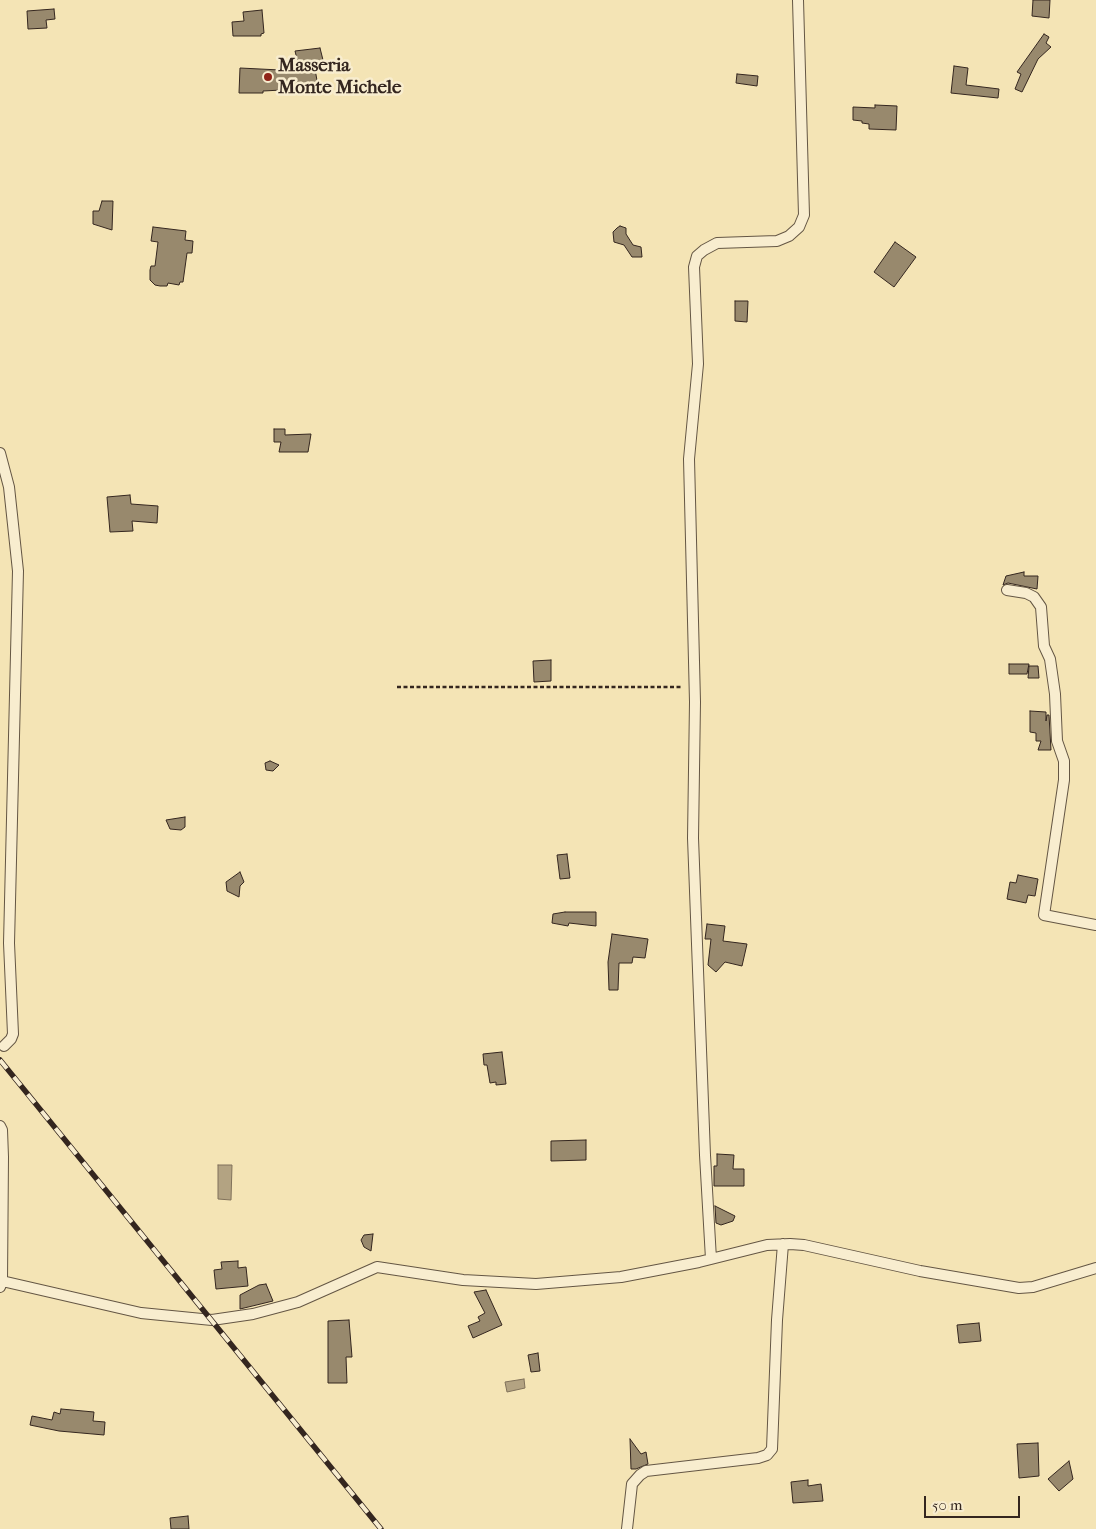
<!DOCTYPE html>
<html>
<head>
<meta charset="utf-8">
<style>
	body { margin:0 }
	#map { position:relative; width:1096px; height:1529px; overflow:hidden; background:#f4e4b5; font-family:"IM FELL French Canon",serif }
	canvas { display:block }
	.scale { position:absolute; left:924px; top:1496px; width:96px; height:22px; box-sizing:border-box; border:2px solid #34261f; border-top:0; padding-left:6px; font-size:15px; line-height:18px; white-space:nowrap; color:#34261f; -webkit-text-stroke:4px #f8edcf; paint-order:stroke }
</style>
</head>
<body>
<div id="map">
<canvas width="1096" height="1529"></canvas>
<div class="scale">50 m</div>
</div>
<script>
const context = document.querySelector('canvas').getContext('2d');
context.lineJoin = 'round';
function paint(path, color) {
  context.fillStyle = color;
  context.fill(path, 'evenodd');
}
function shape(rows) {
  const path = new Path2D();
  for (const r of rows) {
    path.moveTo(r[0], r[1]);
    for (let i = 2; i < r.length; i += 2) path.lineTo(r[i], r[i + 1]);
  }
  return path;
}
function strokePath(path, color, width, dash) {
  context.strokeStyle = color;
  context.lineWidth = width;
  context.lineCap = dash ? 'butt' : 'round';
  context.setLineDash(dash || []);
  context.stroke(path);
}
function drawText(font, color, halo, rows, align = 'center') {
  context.font = font + ' "IM FELL French Canon",serif';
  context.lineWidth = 5;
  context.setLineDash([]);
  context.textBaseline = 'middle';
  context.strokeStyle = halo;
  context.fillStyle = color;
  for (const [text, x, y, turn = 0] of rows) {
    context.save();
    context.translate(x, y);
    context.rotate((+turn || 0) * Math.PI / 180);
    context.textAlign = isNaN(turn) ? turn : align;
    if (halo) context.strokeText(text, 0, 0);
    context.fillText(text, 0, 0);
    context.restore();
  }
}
const water = shape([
	[218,1165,232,1165,231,1200,218,1199,218,1165],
	[524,1379,525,1388,507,1392,505,1382,524,1379]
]);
paint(water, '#b3a382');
strokePath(water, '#80715a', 1);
const building = shape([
	[1033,0,1050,0,1049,18,1032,16,1033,0],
	[54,9,55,19,46,20,47,28,28,29,27,11,54,9],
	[262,10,264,33,261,34,261,36,233,36,232,22,244,21,243,12,262,10],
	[1044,34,1049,37,1046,43,1051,47,1038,59,1022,92,1015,89,1021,74,1017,72,1044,34],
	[320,48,323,60,320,61,321,68,315,69,319,92,282,90,263,91,263,93,239,93,240,68,280,70,280,62,298,63,295,51,320,48],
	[954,66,968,68,966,85,999,89,998,98,951,93,954,66],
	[737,74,758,76,757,86,736,83,737,74],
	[875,105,897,106,896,130,869,129,869,124,862,123,862,121,853,120,853,107,875,108,875,105],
	[102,201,113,201,112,230,93,224,93,211,99,211,102,201],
	[620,226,626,228,626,234,633,245,641,247,642,257,632,257,624,245,614,242,613,232,617,228,620,226],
	[153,227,186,231,185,240,193,241,192,253,187,253,183,282,180,282,179,285,168,283,167,286,160,286,155,285,150,280,150,270,151,266,155,266,158,242,151,241,153,227],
	[895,242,916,257,894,287,874,272,895,242],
	[735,301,748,301,747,322,735,321,735,301],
	[274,429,285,429,285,435,311,434,308,452,279,452,281,442,274,442,274,429],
	[130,495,131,504,158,506,157,523,132,521,133,531,110,532,107,497,130,495],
	[1024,572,1024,576,1038,576,1037,589,1008,583,1003,585,1006,576,1024,572],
	[551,660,551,681,534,682,533,661,551,660],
	[1009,664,1029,664,1027,674,1009,674,1009,664],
	[1029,666,1038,666,1039,678,1028,678,1029,666],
	[1030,711,1046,712,1046,721,1047,715,1049,715,1051,750,1038,750,1041,741,1036,741,1036,733,1030,732,1030,711],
	[270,761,279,765,273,771,266,770,265,763,270,761],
	[185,817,185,827,181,830,170,829,166,820,185,817],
	[567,854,570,878,560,879,557,855,567,854],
	[240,872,244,882,240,886,239,897,227,891,226,882,240,872],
	[1018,875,1038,879,1035,896,1028,895,1026,903,1007,899,1010,882,1016,883,1018,875],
	[565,912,596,912,596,926,569,923,568,926,552,923,553,914,565,912],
	[707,924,725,926,723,941,747,944,742,966,725,962,716,972,708,965,711,939,705,939,707,924],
	[612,934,648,939,645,958,633,957,632,963,619,963,618,990,609,990,608,962,612,934],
	[502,1052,506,1084,496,1085,496,1082,490,1083,487,1065,484,1065,483,1054,502,1052],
	[586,1140,586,1160,551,1161,551,1141,586,1140],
	[717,1154,734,1155,733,1169,744,1169,744,1186,714,1186,714,1166,717,1166,717,1154],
	[715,1206,735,1216,733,1221,721,1225,716,1223,715,1206],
	[373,1234,371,1251,364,1247,361,1240,364,1235,373,1234],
	[238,1261,238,1268,246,1267,248,1286,216,1289,214,1270,222,1269,221,1262,238,1261],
	[266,1284,273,1301,240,1309,240,1295,259,1285,266,1284],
	[486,1290,502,1325,473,1338,468,1326,480,1321,478,1317,485,1313,474,1292,486,1290],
	[349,1320,352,1357,346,1357,347,1383,328,1383,328,1321,349,1320],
	[979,1323,981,1341,959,1343,957,1325,979,1323],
	[538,1353,540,1371,531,1372,528,1355,538,1353],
	[61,1409,94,1412,93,1421,105,1422,104,1435,59,1431,30,1425,32,1416,52,1420,54,1412,60,1414,61,1409],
	[630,1439,641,1454,646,1452,648,1464,636,1469,631,1469,630,1439],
	[1038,1443,1039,1476,1019,1478,1017,1444,1038,1443],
	[1069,1461,1073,1479,1059,1491,1048,1479,1069,1461],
	[808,1480,808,1486,821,1484,823,1501,793,1503,791,1482,808,1480],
	[188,1516,189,1529,171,1529,170,1518,188,1516]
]);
paint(building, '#98896d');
strokePath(building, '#34261f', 1);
const street = shape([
	[0,453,9,487,18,571,9,943,13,1034,11,1039,4,1046],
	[1007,590,1026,593,1034,597,1041,607,1044,646,1050,659,1055,694,1057,741,1064,761,1064,780,1044,915,1096,925],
	[0,1126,2,1130,3,1157,2,1281,0,1287],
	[711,1259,705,1155,693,838,695,702,689,459,698,364,694,267,697,256,704,250,717,243,777,241,789,236,799,227,804,215,798,0],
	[2,1281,141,1313,212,1320,253,1314,298,1302,377,1267,463,1280,536,1284,621,1277,699,1262,767,1245,790,1244,804,1245,920,1271,1019,1288,1033,1287,1096,1268],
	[627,1529,632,1484,640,1475,646,1471,758,1458,767,1455,772,1449,777,1320,783,1244]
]);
strokePath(street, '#645644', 12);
strokePath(shape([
	[397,687,683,687]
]), '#34261f', 2.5, [4, 2.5]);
strokePath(street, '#f8edcf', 10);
const rail = shape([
	[0,1060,381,1529]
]);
strokePath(rail, '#34261f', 5.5);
strokePath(rail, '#f8edcf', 4, [11]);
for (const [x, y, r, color] of [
	[268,77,5,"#8f2418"]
]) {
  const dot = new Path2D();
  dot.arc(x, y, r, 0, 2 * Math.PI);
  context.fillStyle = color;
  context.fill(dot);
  strokePath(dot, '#f8edcf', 2);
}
drawText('bold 19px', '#34261f', '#f8edcf', [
	["Masseria",278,66],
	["Monte Michele",278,88]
], 'left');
</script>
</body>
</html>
